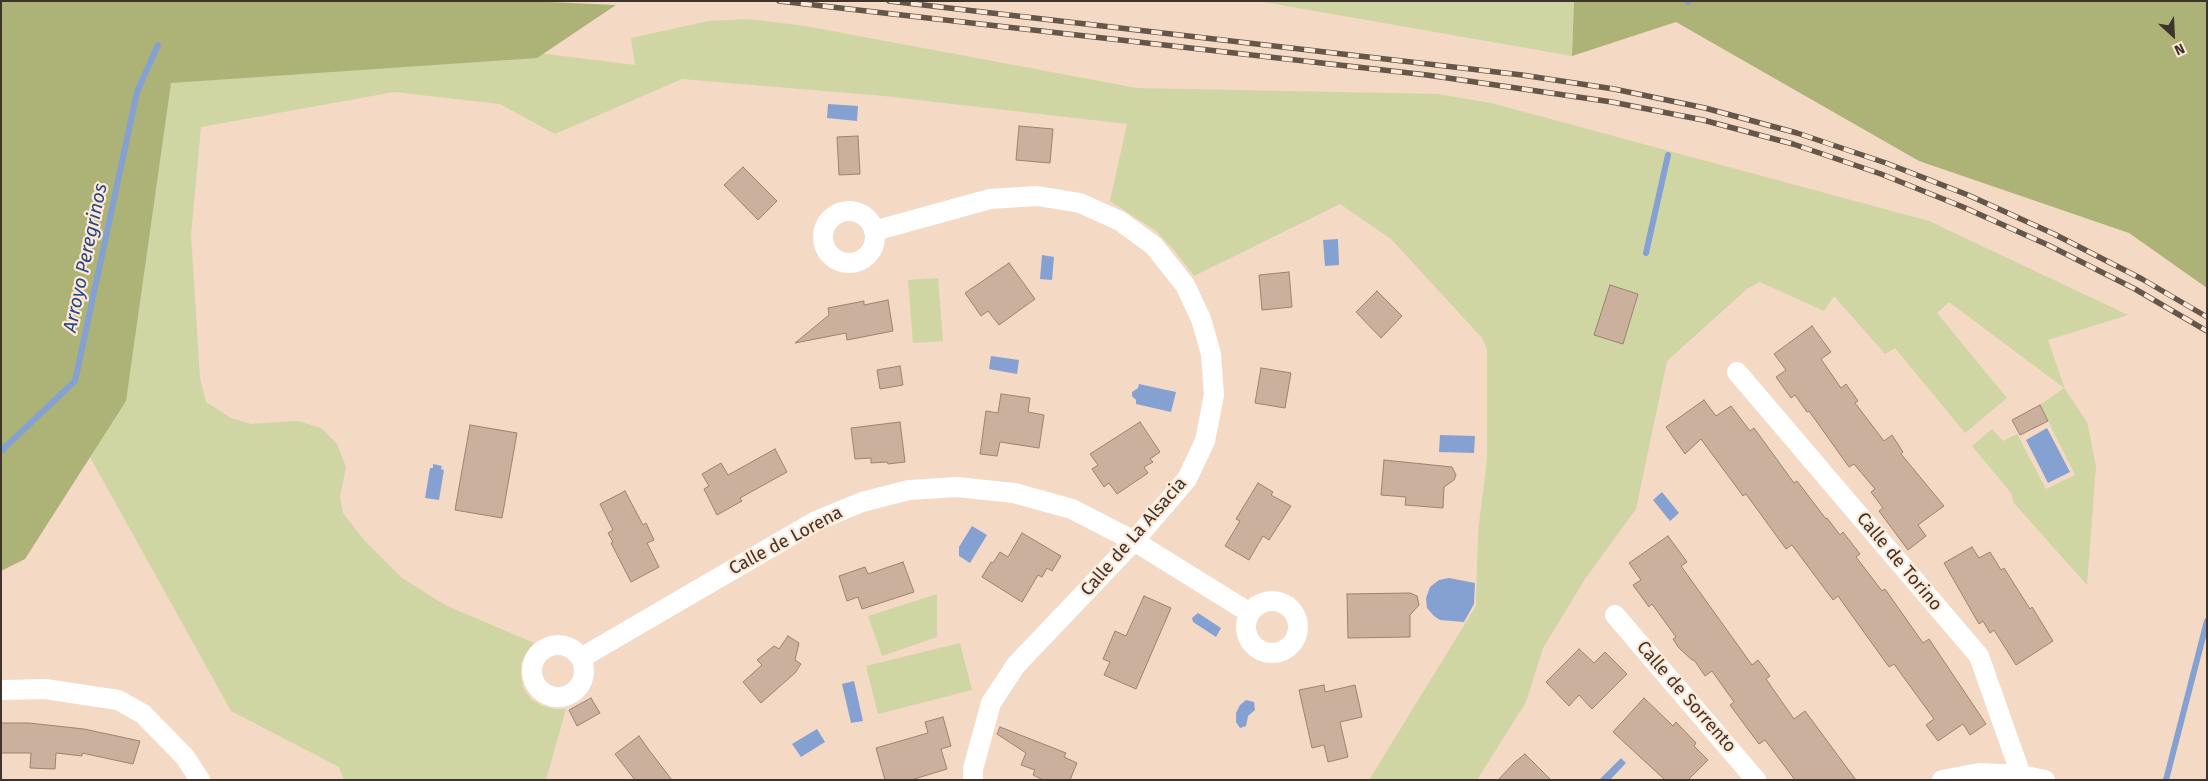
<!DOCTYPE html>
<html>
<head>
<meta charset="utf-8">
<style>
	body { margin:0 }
	#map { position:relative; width:2208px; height:781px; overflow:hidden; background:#f4d9c4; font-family:"Fira Sans",sans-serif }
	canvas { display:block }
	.frame { position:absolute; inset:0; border:2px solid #3f342c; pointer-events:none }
	.north { position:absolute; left:2148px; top:10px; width:50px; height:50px; -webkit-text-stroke:4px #fde8d6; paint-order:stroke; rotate:155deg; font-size:14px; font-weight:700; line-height:20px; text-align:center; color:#3f342c }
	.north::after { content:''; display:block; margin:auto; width:18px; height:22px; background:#3f342c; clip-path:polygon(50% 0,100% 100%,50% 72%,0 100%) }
</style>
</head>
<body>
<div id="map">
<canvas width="2208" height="781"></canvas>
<div class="frame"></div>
<div class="north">N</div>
</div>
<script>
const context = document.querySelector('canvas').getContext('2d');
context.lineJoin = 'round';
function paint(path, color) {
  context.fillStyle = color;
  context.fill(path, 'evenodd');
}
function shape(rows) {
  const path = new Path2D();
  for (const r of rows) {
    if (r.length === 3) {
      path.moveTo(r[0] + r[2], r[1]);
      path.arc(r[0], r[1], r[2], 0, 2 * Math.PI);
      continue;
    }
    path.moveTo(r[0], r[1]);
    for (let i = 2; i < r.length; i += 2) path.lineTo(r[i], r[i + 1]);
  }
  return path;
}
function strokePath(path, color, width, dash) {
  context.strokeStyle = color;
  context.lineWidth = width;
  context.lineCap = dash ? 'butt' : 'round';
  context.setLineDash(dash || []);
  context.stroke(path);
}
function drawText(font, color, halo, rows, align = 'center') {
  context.font = font + ' "Fira Sans",sans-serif';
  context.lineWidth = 4.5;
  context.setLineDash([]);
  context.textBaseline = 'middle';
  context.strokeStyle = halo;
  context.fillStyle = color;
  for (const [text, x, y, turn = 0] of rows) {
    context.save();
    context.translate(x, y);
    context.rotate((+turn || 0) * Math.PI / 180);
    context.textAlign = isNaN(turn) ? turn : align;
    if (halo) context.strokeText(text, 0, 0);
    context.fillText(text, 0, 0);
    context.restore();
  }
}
paint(shape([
	[1258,1,1574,1,1572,56],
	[749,19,805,26,1137,88,1438,94,1491,103,1929,221,2128,315,2048,340,2065,389,2087,422,2096,466,2087,585,2013,502,2012,494,1972,446,1992,429,2003,441,2017,434,2046,489,2075,475,2040,405,2064,388,1949,302,1937,313,2007,398,1965,433,1895,348,1885,354,1834,296,1824,311,1760,282,1747,289,1667,361,1636,509,1585,579,1543,648,1526,702,1477,780,1369,780,1476,606,1478,532,1487,460,1487,349,1482,338,1391,239,1340,204,1194,276,1174,250,1156,231,1110,201,1127,124,884,96,682,79,555,134,500,104,394,92,201,127,191,235,200,378,206,402,231,418,251,424,298,421,321,428,337,444,346,467,340,497,343,513,364,540,402,578,445,605,534,643,526,653,521,664,521,677,524,689,531,699,542,706,554,709,566,709,546,780,344,780,339,767,231,711,35,358,158,52,482,46,635,65,631,38,709,21],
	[938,278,943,341,913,343,908,280],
	[937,594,937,637,882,656,868,616],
	[960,643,972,690,878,714,866,666]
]), '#d0d5a4');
paint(shape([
	[1,1,527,1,616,5,537,58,171,83,126,401,25,559,1,571],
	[1574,1,2207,1,2207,288,2129,233,1919,161,1676,22,1572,56]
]), '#adb277');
paint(shape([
	[828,104,858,106,857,121,827,118],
	[1338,239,1339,265,1325,266,1323,240],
	[1042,255,1054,257,1052,280,1040,279],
	[991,356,1019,360,1017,374,989,369],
	[1139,384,1176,392,1171,412,1136,404,1136,400,1132,396,1132,392,1138,388],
	[2047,428,2070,472,2048,483,2026,440],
	[1440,435,1475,436,1474,453,1439,452],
	[433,464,442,466,441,469,444,470,439,500,425,498,430,468,433,468],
	[1662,492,1679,513,1670,521,1653,500],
	[972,526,987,535,970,563,959,556,959,547],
	[1449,578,1475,583,1474,604,1464,622,1440,620,1434,616,1427,608,1426,598,1430,587,1439,580],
	[1198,613,1221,628,1216,637,1193,622,1192,618],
	[854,681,863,721,851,723,842,684],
	[1246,700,1254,702,1255,710,1248,716,1246,726,1240,728,1236,722,1236,713,1240,705],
	[817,729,825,742,801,757,792,744],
	[1621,758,1626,763,1610,780,1600,779]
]), '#85a1d2');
strokePath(shape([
	[1688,2,1688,1],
	[1646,253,1668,155],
	[1,451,75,381,137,92,158,45],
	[2166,780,2207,621]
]), '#85a1d2', 6);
const building = shape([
	[1019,126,1053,129,1050,163,1016,160,1019,126],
	[858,136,860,174,839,175,837,137,858,136],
	[743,167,777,201,758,220,724,185,743,167],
	[1009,263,1035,299,999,325,988,311,981,316,965,293,1009,263],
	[1289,272,1292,307,1262,310,1259,275,1289,272],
	[1610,285,1638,294,1623,344,1594,335,1610,285],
	[1377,291,1402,316,1381,338,1356,312,1377,291],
	[888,300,893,331,847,340,846,333,795,343,829,315,828,308,864,301,864,305,888,300],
	[1812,326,1831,352,1821,359,1841,388,1846,384,1858,401,1855,403,1884,441,1892,435,1903,452,1901,454,1944,506,1918,525,1926,536,1908,550,1879,511,1883,508,1871,492,1875,489,1854,464,1849,467,1809,411,1807,412,1795,395,1791,398,1776,377,1786,370,1774,354,1812,326],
	[900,366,903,385,880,389,877,370,900,366],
	[1261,368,1291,373,1285,408,1255,403,1261,368],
	[1001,394,1030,398,1028,412,1044,415,1039,448,1000,442,997,456,980,454,986,411,998,413,1001,394],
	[1704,400,1716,416,1731,406,1750,431,1754,428,1794,483,1797,481,1826,519,1827,518,1840,535,1843,532,1860,554,1856,557,1882,591,1885,589,1923,643,1929,639,1986,724,1970,735,1963,724,1938,741,1926,725,1934,719,1894,664,1889,667,1838,596,1833,600,1792,545,1786,549,1746,494,1743,496,1701,439,1685,454,1666,427,1704,400],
	[2040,405,2048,421,2020,435,2012,420,2040,405],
	[900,422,905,462,888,464,887,462,871,463,871,458,855,459,851,428,900,422],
	[1140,422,1160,452,1150,459,1153,462,1144,467,1148,473,1117,494,1109,483,1104,487,1092,469,1098,465,1090,454,1140,422],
	[470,425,517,433,502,518,455,510,470,425],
	[775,449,787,472,740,498,742,501,717,515,704,489,709,486,702,474,721,463,728,475,775,449],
	[1384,460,1452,467,1456,475,1454,480,1444,487,1443,508,1405,505,1406,497,1381,495,1384,460],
	[1258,483,1273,492,1271,495,1291,506,1269,540,1263,536,1249,560,1225,546,1240,521,1236,519,1258,483],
	[625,491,643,525,646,523,654,540,647,543,659,567,631,582,611,543,613,542,608,533,613,530,600,504,625,491],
	[1022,533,1061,556,1052,571,1047,568,1042,577,1038,575,1022,602,982,577,991,562,993,563,1000,552,1008,557,1022,533],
	[1668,536,1687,562,1681,566,1752,665,1758,660,1770,676,1766,679,1794,719,1805,711,1856,780,1795,780,1765,740,1759,744,1747,728,1730,705,1734,702,1712,671,1705,676,1694,660,1692,660,1679,648,1673,639,1676,637,1652,604,1649,607,1633,585,1641,580,1629,563,1668,536],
	[1972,547,1979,558,1990,552,2001,570,2004,568,2030,609,2032,607,2053,641,2016,665,1994,630,1990,633,1983,621,1979,624,1944,563,1972,547],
	[903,562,914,592,862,609,858,597,847,601,839,576,865,567,868,574,903,562],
	[1347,594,1410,593,1417,596,1419,605,1410,615,1410,637,1348,638,1347,594],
	[1144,596,1171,608,1136,689,1104,675,1110,662,1103,659,1115,631,1126,636,1144,596],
	[788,636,799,643,795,660,801,664,795,673,761,703,743,682,762,665,757,660,774,646,779,649,788,636],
	[1579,649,1594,663,1605,652,1627,674,1592,709,1579,695,1569,706,1546,682,1579,649],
	[1324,685,1325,692,1355,685,1362,717,1340,722,1348,757,1328,762,1324,745,1312,748,1299,690,1324,685],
	[591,698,600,713,577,726,569,710,591,698],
	[1644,698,1673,726,1676,722,1696,743,1694,746,1708,760,1688,780,1665,780,1613,732,1644,698],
	[943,717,951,746,941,749,947,769,911,780,885,780,876,748,928,733,925,722,943,717],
	[1,723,29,723,84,729,140,741,133,764,82,753,82,756,56,753,55,769,30,768,31,753,1,753,1,723],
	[1000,727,1066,753,1064,757,1077,763,1070,780,1043,780,1033,775,1035,770,1021,765,1026,753,997,734,1000,727],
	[639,736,649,750,672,780,635,780,615,754,639,736],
	[1525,754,1551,780,1498,780,1515,762,1525,754]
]);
paint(building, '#cbb19d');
strokePath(building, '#9b836f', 1);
strokePath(shape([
	[849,237,26],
	[874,231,990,199,1037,196,1080,203,1120,221,1154,246,1185,285,1201,319,1211,354,1214,395,1205,441,1187,479,1134,541,1016,665,991,703,973,769,973,780],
	[1737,372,1979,656,2021,775],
	[1272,627,26],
	[1615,615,1756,780],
	[558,671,26],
	[581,658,816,521,862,502,909,490,957,487,1014,493,1072,509,1134,541,1250,613],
	[1,690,45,689,118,700,143,714,185,757,200,780],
	[1942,780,1979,773,2021,775,2045,780]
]), '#fff', 20);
const rail = shape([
	[779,1,1427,75,1612,102,1703,120,1793,144,1881,174,1963,207,2048,245,2135,289,2207,331],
	[889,1,1522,75,1614,89,1705,108,1797,133,1886,163,1968,195,2054,234,2142,279,2207,317]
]);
strokePath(rail, '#64564b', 5.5);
strokePath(rail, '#fde8d6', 4, [11]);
drawText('18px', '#3f342c', '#fde8d6', [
	["Calle de La Alsacia",1134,537,-49],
	["Calle de Lorena",786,541,-28],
	["Calle de Torino",1899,562,50],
	["Calle de Sorrento",1686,697,49]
]);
drawText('italic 19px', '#274784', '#fde8d6', [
	["Arroyo Peregrinos",86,258,-78]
]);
</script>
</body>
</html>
